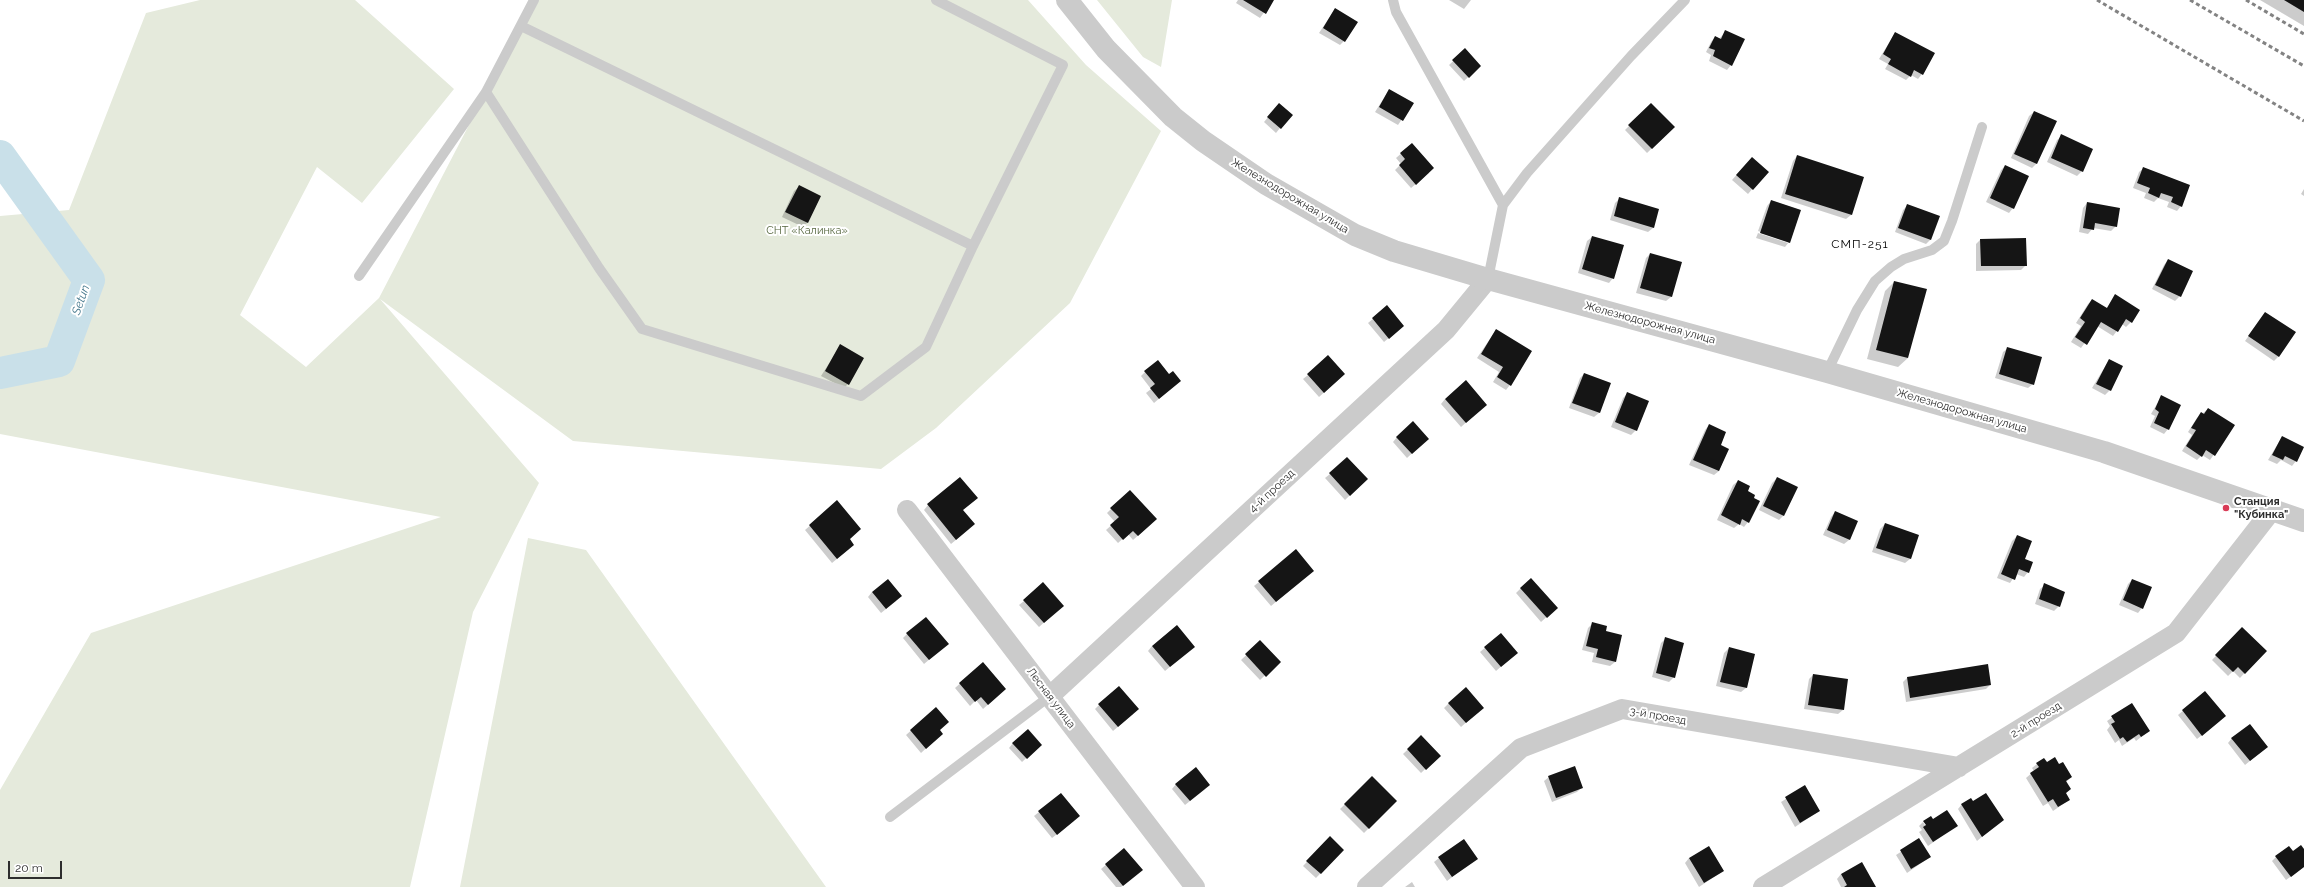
<!DOCTYPE html>
<html>
<head>
<meta charset="utf-8">
<style>
	body { margin:0 }
	#map { position:relative; width:2304px; height:887px; overflow:hidden; background:#fff; font-family:Raleway,sans-serif }
	canvas { display:block }
	.scale { position:absolute; left:8px; top:861px; width:54px; height:18px; box-sizing:border-box; border:2px solid #2e2e2e; border-top:0; padding-left:5px; font-size:12px; line-height:14px; white-space:nowrap; color:#2e2e2e; -webkit-text-stroke:3px #fff; paint-order:stroke }
</style>
</head>
<body>
<div id="map">
<canvas width="2304" height="887"></canvas>
<div class="scale">20 m</div>
</div>
<script>
const context = document.querySelector('canvas').getContext('2d');
context.lineJoin = 'round';
function paint(path, color) {
  context.fillStyle = color;
  context.fill(path, 'evenodd');
}
function shape(rows) {
  const path = new Path2D();
  for (const r of rows) {
    path.moveTo(r[0], r[1]);
    for (let i = 2; i < r.length; i += 2) path.lineTo(r[i], r[i + 1]);
  }
  return path;
}
function strokePath(path, color, width, dash) {
  context.strokeStyle = color;
  context.lineWidth = width;
  context.lineCap = dash ? 'butt' : 'round';
  context.setLineDash(dash || []);
  context.stroke(path);
}
function drawText(font, color, halo, rows, align = 'center') {
  context.font = font + ' Raleway,sans-serif';
  context.lineWidth = 4;
  context.setLineDash([]);
  context.textBaseline = 'middle';
  context.strokeStyle = halo;
  context.fillStyle = color;
  for (const [text, x, y, turn = 0] of rows) {
    context.save();
    context.translate(x, y);
    context.rotate((+turn || 0) * Math.PI / 180);
    context.textAlign = isNaN(turn) ? turn : align;
    if (halo) context.strokeText(text, 0, 0);
    context.fillText(text, 0, 0);
    context.restore();
  }
}
paint(shape([
	[200,0,355,0,454,89,362,203,317,167,240,315,306,367,379,298,534,0,1028,0,1086,65,1161,131,1070,303,936,428,881,469,573,441,380,299,539,483,473,612,410,887,0,887,0,790,91,633,441,517,0,434,0,216,69,210,146,13],
	[1097,0,1172,0,1161,67,1143,57],
	[528,538,586,550,826,887,460,887]
]), '#e5eadc');
paint(shape([
	[1238,0,1273,0,1260,18,1236,3],
	[1449,0,1471,0,1464,9],
	[2260,0,2304,0,2304,26],
	[1335,9,1344,41,1340,45,1319,33],
	[1726,31,1731,65,1727,70,1709,61,1711,55,1706,52,1711,42,1715,37,1719,39],
	[1895,33,1922,74,1918,79,1911,75,1906,80,1885,69,1888,64,1879,59],
	[1465,50,1480,66,1464,81,1449,65],
	[1389,90,1413,103,1398,125,1375,112],
	[1651,104,1674,127,1647,153,1625,130],
	[1275,109,1280,128,1276,133,1264,122],
	[2034,112,2037,163,2032,168,2011,158,2029,116],
	[2062,136,2082,171,2077,176,2047,162,2057,140],
	[1412,144,1429,173,1411,188,1395,170,1401,164,1396,158],
	[1797,156,1863,177,1851,215,1846,219,1781,198,1793,161],
	[1747,163,1767,172,1748,194,1732,180],
	[2005,166,2013,208,2009,213,1986,202,2001,170],
	[2144,168,2189,185,2181,206,2177,211,2167,207,2169,202,2158,198,2154,202,2144,198,2146,193,2133,188,2139,172],
	[799,187,820,197,807,223,803,227,782,217,794,191],
	[2304,189,2304,196,2301,194],
	[1620,198,1658,210,1653,228,1648,232,1610,220,1615,203],
	[1771,201,1789,242,1785,247,1756,238,1758,233,1788,243,1788,241,1758,231,1767,206],
	[2087,203,2116,226,2111,231,2093,228,2088,234,2079,232,2083,208],
	[1907,206,1931,239,1926,244,1895,232,1903,210],
	[1592,237,1613,278,1609,283,1578,273,1587,241],
	[1980,240,2026,265,2021,270,1976,271,1976,244],
	[1650,254,1671,297,1666,301,1636,293,1646,258],
	[2168,260,2180,296,2175,301,2152,289,2164,265],
	[1894,282,1908,358,1898,367,1867,359,1885,291],
	[2115,296,2139,310,2131,322,2126,327,2122,324,2113,336,2097,326,2081,348,2071,342,2081,326,2076,323,2088,304,2092,300,2106,309],
	[1387,307,1398,330,1384,342,1368,323],
	[2265,313,2278,357,2274,361,2245,341],
	[1496,330,1510,385,1506,390,1493,382,1499,372,1477,358],
	[840,346,848,384,844,388,821,376],
	[2008,348,2033,384,2028,388,1995,378,2003,352],
	[2109,360,2110,390,2105,395,2092,388],
	[1145,372,1169,376,1175,385,1154,403,1146,393,1151,389,1141,376],
	[1584,374,1610,383,1599,413,1594,417,1569,408,1580,378],
	[1308,375,1339,379,1319,397,1303,379],
	[1627,394,1636,430,1631,435,1611,427,1623,398],
	[2161,397,2168,429,2164,434,2150,427,2155,416,2151,414],
	[1445,399,1481,409,1461,427,1441,404],
	[2208,409,2234,426,2210,460,2202,455,2197,460,2182,451,2192,435,2188,432,2197,418],
	[1709,425,1719,445,1728,449,1719,471,1714,475,1689,465,1705,430],
	[1397,437,1423,443,1407,458,1393,442],
	[2282,437,2296,461,2292,466,2281,460,2277,464,2268,460],
	[1330,474,1367,479,1345,500,1325,478],
	[1777,478,1784,515,1779,520,1759,510,1772,483],
	[1738,481,1753,499,1748,522,1744,527,1739,524,1734,528,1717,520,1733,485],
	[837,502,849,539,849,549,832,563,805,530],
	[928,505,962,510,969,529,951,544,924,510],
	[1111,509,1151,524,1133,540,1128,534,1118,543,1106,530,1115,522,1107,513],
	[1835,512,1857,522,1849,540,1844,544,1823,535,1831,517],
	[1885,524,1918,535,1910,559,1905,563,1872,552,1880,529],
	[2017,536,2028,572,2024,577,2016,574,2010,583,1997,578,2012,541],
	[1308,575,1271,606,1254,586,1259,582],
	[2132,580,2142,608,2138,613,2119,605,2128,584],
	[2045,585,2059,606,2054,611,2035,604,2040,589],
	[1521,588,1552,612,1541,622,1516,593],
	[872,592,896,601,881,613,868,597],
	[1024,601,1058,610,1039,627,1019,605],
	[1593,623,1604,632,1615,662,1610,666,1592,662,1594,653,1582,650,1588,628],
	[2242,629,2265,651,2240,678,2233,671,2228,676,2212,660],
	[907,634,943,648,924,664,903,638],
	[1501,634,1512,657,1496,671,1480,652],
	[1666,638,1674,677,1669,682,1652,677,1661,643],
	[1260,642,1279,662,1260,680,1241,660],
	[1152,646,1189,651,1165,671,1148,651],
	[1729,648,1754,654,1746,688,1741,692,1716,686,1724,653],
	[982,664,1000,694,983,709,976,700,970,706,955,688],
	[1813,675,1843,710,1838,714,1804,709,1809,679],
	[1907,678,1990,685,1986,689,1906,702,1903,682],
	[2205,692,2220,721,2197,739,2178,715],
	[1449,703,1478,712,1461,727,1444,708],
	[2132,704,2149,731,2136,741,2134,738,2122,746,2119,740,2115,743,2107,730,2110,726,2107,721],
	[1099,705,1133,714,1113,731,1095,709],
	[936,708,939,730,937,738,921,753,906,735],
	[1421,737,1439,756,1421,773,1403,754],
	[2232,738,2267,747,2245,765,2228,743],
	[1013,743,1036,749,1022,762,1009,748],
	[2037,764,2059,765,2071,777,2066,782,2070,789,2065,794,2069,800,2053,811,2048,803,2043,806,2026,778,2034,771,2032,768],
	[1549,777,1582,787,1577,792,1552,802,1544,781],
	[1372,778,1396,801,1364,833,1340,809],
	[1176,784,1205,789,1185,805,1172,789],
	[1805,787,1819,811,1795,827,1781,802],
	[1973,802,2002,820,1977,841,1958,809,1962,804],
	[1039,812,1074,821,1052,838,1034,816],
	[1932,820,1956,826,1928,846,1919,832,1922,830,1919,826,1923,822,1928,830],
	[1330,838,1343,850,1316,878,1303,866],
	[1919,840,1930,857,1907,873,1896,855],
	[1124,849,1137,874,1121,887,1116,887,1101,869],
	[2304,851,2304,867,2286,880,2272,861,2276,857],
	[1439,858,1476,859,1447,881,1434,862],
	[1689,858,1723,871,1699,887,1685,863],
	[1841,874,1875,887,1841,887,1837,879],
	[1412,882,1415,887,1405,887]
]), '#0003');
strokePath(shape([
	[0,156,89,280,59,361,0,373]
]), '#c9e0e9', 32);
paint(shape([
	[1243,0,1274,0,1266,14],
	[2284,0,2304,0,2304,12],
	[1335,8,1358,22,1345,42,1323,28],
	[1725,30,1745,39,1732,66,1713,56,1715,50,1709,48,1715,36,1721,39],
	[1895,32,1935,53,1923,75,1914,70,1911,77,1888,64,1891,59,1883,54],
	[1465,48,1481,66,1469,78,1452,60],
	[1389,89,1414,103,1403,121,1379,107],
	[1279,103,1293,115,1281,129,1267,117],
	[1651,103,1675,127,1652,149,1628,125],
	[2034,111,2057,121,2037,164,2014,154],
	[2061,134,2093,149,2083,172,2051,158],
	[1412,143,1434,168,1416,185,1399,165,1405,159,1400,153],
	[1797,155,1864,177,1852,215,1785,194],
	[1752,157,1769,172,1753,190,1736,175],
	[2005,165,2029,176,2014,209,1990,198],
	[2143,167,2190,185,2182,207,2171,202,2173,197,2161,193,2159,198,2148,193,2150,188,2137,183],
	[799,185,821,196,808,223,785,212],
	[1619,197,1659,209,1654,228,1614,216],
	[1771,200,1801,210,1790,243,1760,233],
	[2087,202,2120,208,2117,227,2095,223,2094,230,2083,228],
	[1907,204,1940,216,1931,240,1898,228],
	[1592,236,1624,245,1614,279,1582,269],
	[2026,238,2027,266,1981,266,1980,239],
	[1650,253,1682,262,1672,297,1640,288],
	[2168,259,2193,271,2181,297,2155,285],
	[1894,281,1927,289,1908,358,1876,350],
	[2115,294,2140,310,2132,323,2126,319,2118,332,2101,322,2087,345,2075,337,2085,322,2080,318,2092,299,2107,308],
	[1387,305,1404,326,1389,339,1372,318],
	[2265,312,2296,332,2279,357,2248,336],
	[1496,329,1532,351,1511,386,1497,377,1503,367,1481,354],
	[840,344,864,358,849,385,825,371],
	[2007,347,2042,357,2034,385,1999,374],
	[1328,355,1345,374,1324,393,1307,374],
	[2109,359,2123,366,2111,391,2096,384],
	[1158,360,1169,374,1173,371,1181,381,1159,399,1150,388,1155,384,1144,371],
	[1584,373,1611,383,1600,413,1572,403],
	[1466,380,1487,405,1466,423,1445,399],
	[1627,392,1649,401,1637,431,1615,422],
	[2161,395,2181,405,2169,430,2154,423,2159,412,2155,409],
	[2208,408,2235,425,2215,456,2206,450,2202,457,2186,446,2196,430,2191,428,2201,412,2204,414],
	[1413,421,1429,439,1412,454,1396,437],
	[1709,424,1726,432,1721,445,1729,449,1719,471,1693,460],
	[2282,436,2304,447,2297,462,2285,456,2283,460,2272,455],
	[1347,457,1368,479,1350,496,1329,473],
	[960,477,978,498,963,510,975,524,956,540,927,504],
	[1777,477,1798,487,1784,516,1763,506],
	[1738,480,1750,486,1748,491,1755,495,1754,498,1760,501,1749,523,1742,519,1740,525,1721,515],
	[1130,490,1157,519,1138,536,1133,531,1123,540,1110,525,1119,517,1110,508],
	[837,500,861,529,850,539,854,545,837,559,809,525],
	[1835,511,1858,521,1850,540,1827,530],
	[1885,523,1919,535,1911,559,1876,548],
	[2017,535,2032,541,2025,559,2033,562,2029,573,2019,569,2015,580,2001,574],
	[1296,549,1314,571,1276,602,1258,581],
	[1531,578,1558,608,1547,618,1520,588],
	[888,579,902,596,886,609,872,592],
	[2132,579,2152,587,2143,609,2123,600],
	[1043,582,1064,606,1044,623,1023,600],
	[2044,583,2065,592,2060,607,2039,599],
	[926,617,949,644,929,660,906,633],
	[1592,622,1607,626,1606,631,1622,635,1616,662,1596,657,1598,649,1586,646],
	[1177,625,1195,647,1170,667,1152,646],
	[2242,627,2267,651,2245,674,2238,667,2233,672,2215,655],
	[1501,633,1518,653,1501,667,1484,647],
	[1665,637,1684,643,1675,678,1656,673],
	[1260,640,1281,662,1266,677,1245,654],
	[1729,647,1755,654,1747,688,1720,682],
	[983,662,1006,689,988,705,981,697,975,702,959,683],
	[1988,664,1991,685,1910,698,1907,677],
	[1813,674,1848,679,1844,710,1808,705],
	[1119,686,1139,709,1118,727,1098,704],
	[1466,687,1484,708,1466,723,1448,703],
	[2205,691,2226,716,2202,736,2182,710],
	[2132,703,2150,731,2141,737,2139,734,2127,742,2123,737,2120,739,2111,724,2115,722,2111,716],
	[936,707,949,722,940,730,943,734,926,749,910,730],
	[2250,724,2268,747,2250,761,2231,738],
	[1028,729,1042,745,1027,759,1012,743],
	[1421,735,1441,756,1426,770,1407,749],
	[2055,757,2059,764,2063,762,2072,777,2066,781,2071,789,2066,793,2070,800,2058,807,2053,799,2048,802,2030,773,2039,767,2036,763,2044,758,2047,762],
	[1575,766,1583,788,1556,798,1548,776],
	[1196,767,1210,785,1190,801,1175,784],
	[1372,776,1397,801,1369,829,1344,804],
	[1805,785,1820,811,1800,823,1785,797],
	[1061,793,1080,816,1057,835,1038,811],
	[1986,793,2004,820,1982,837,1961,804,1971,798,1973,801],
	[1947,810,1958,826,1933,842,1923,827,1926,825,1923,821,1931,816,1933,819],
	[1330,836,1344,850,1321,874,1306,861],
	[1919,838,1931,857,1911,869,1900,850],
	[1464,839,1478,859,1452,877,1438,857],
	[2301,845,2304,849,2304,867,2291,877,2275,856,2289,846,2293,851],
	[1709,846,1724,871,1704,883,1689,858],
	[1124,848,1143,870,1123,886,1105,864],
	[1862,862,1876,887,1844,887,1847,885,1841,874]
]), '#151515');
strokePath(shape([
	[1393,0,1396,12,1503,205,1488,279],
	[521,26,973,246],
	[486,92,599,268,642,329,861,396,926,347,973,246,1063,65,936,0],
	[1503,205,1527,173,1631,56,1685,0],
	[359,276,486,92,534,0],
	[1827,372,1857,310,1875,281,1891,267,1904,259,1932,250,1944,241,1952,221,1982,127],
	[890,817,1050,696]
]), '#cbcbcb', 10);
strokePath(shape([
	[907,510,1195,887],
	[1050,696,1446,330,1488,279],
	[1367,887,1521,748,1622,709,1959,767],
	[1763,887,2176,633,2272,510]
]), '#cbcbcb', 20);
strokePath(shape([
	[1067,0,1106,49,1173,117,1203,141,1266,184,1355,235,1394,251,1488,279,1827,372,2104,452,2304,521]
]), '#cbcbcb', 22);
strokePath(shape([
	[2097,0,2304,121],
	[2190,0,2304,66],
	[2246,0,2304,34]
]), '#838383', 3, [4, 3]);
for (const [x, y, r, color] of [
	[2226,508,4,"#d93b56"]
]) {
  const dot = new Path2D();
  dot.arc(x, y, r, 0, 2 * Math.PI);
  context.fillStyle = color;
  context.fill(dot);
  strokePath(dot, '#fff', 1.5);
}
drawText('11px', '#2e2e2e', '#fff', [
	["Железнодорожная улица",1290,196,31],
	["Железнодорожная улица",1650,323,15],
	["Железнодорожная улица",1962,411,16],
	["4-й проезд",1272,491,-43],
	["Лесная улица",1051,698,53],
	["3-й проезд",1658,716,10],
	["2-й проезд",2036,720,-32]
]);
drawText('11px', '#55663e', '#fff', [
	["СНТ «Калинка»",807,231]
]);
drawText('bold 11px', '#2e2e2e', '#fff', [
	["Станция",2234,502],
	["\"Кубинка\"",2234,515]
], 'left');
context.letterSpacing = '1px';
drawText('12px', '#000', '#fff', [
	["СМП-251",1860,244]
]);
context.letterSpacing = '0px';
drawText('italic 12px', '#41758a', '#fff', [
	["Setun",81,300,-70]
]);
</script>
</body>
</html>
